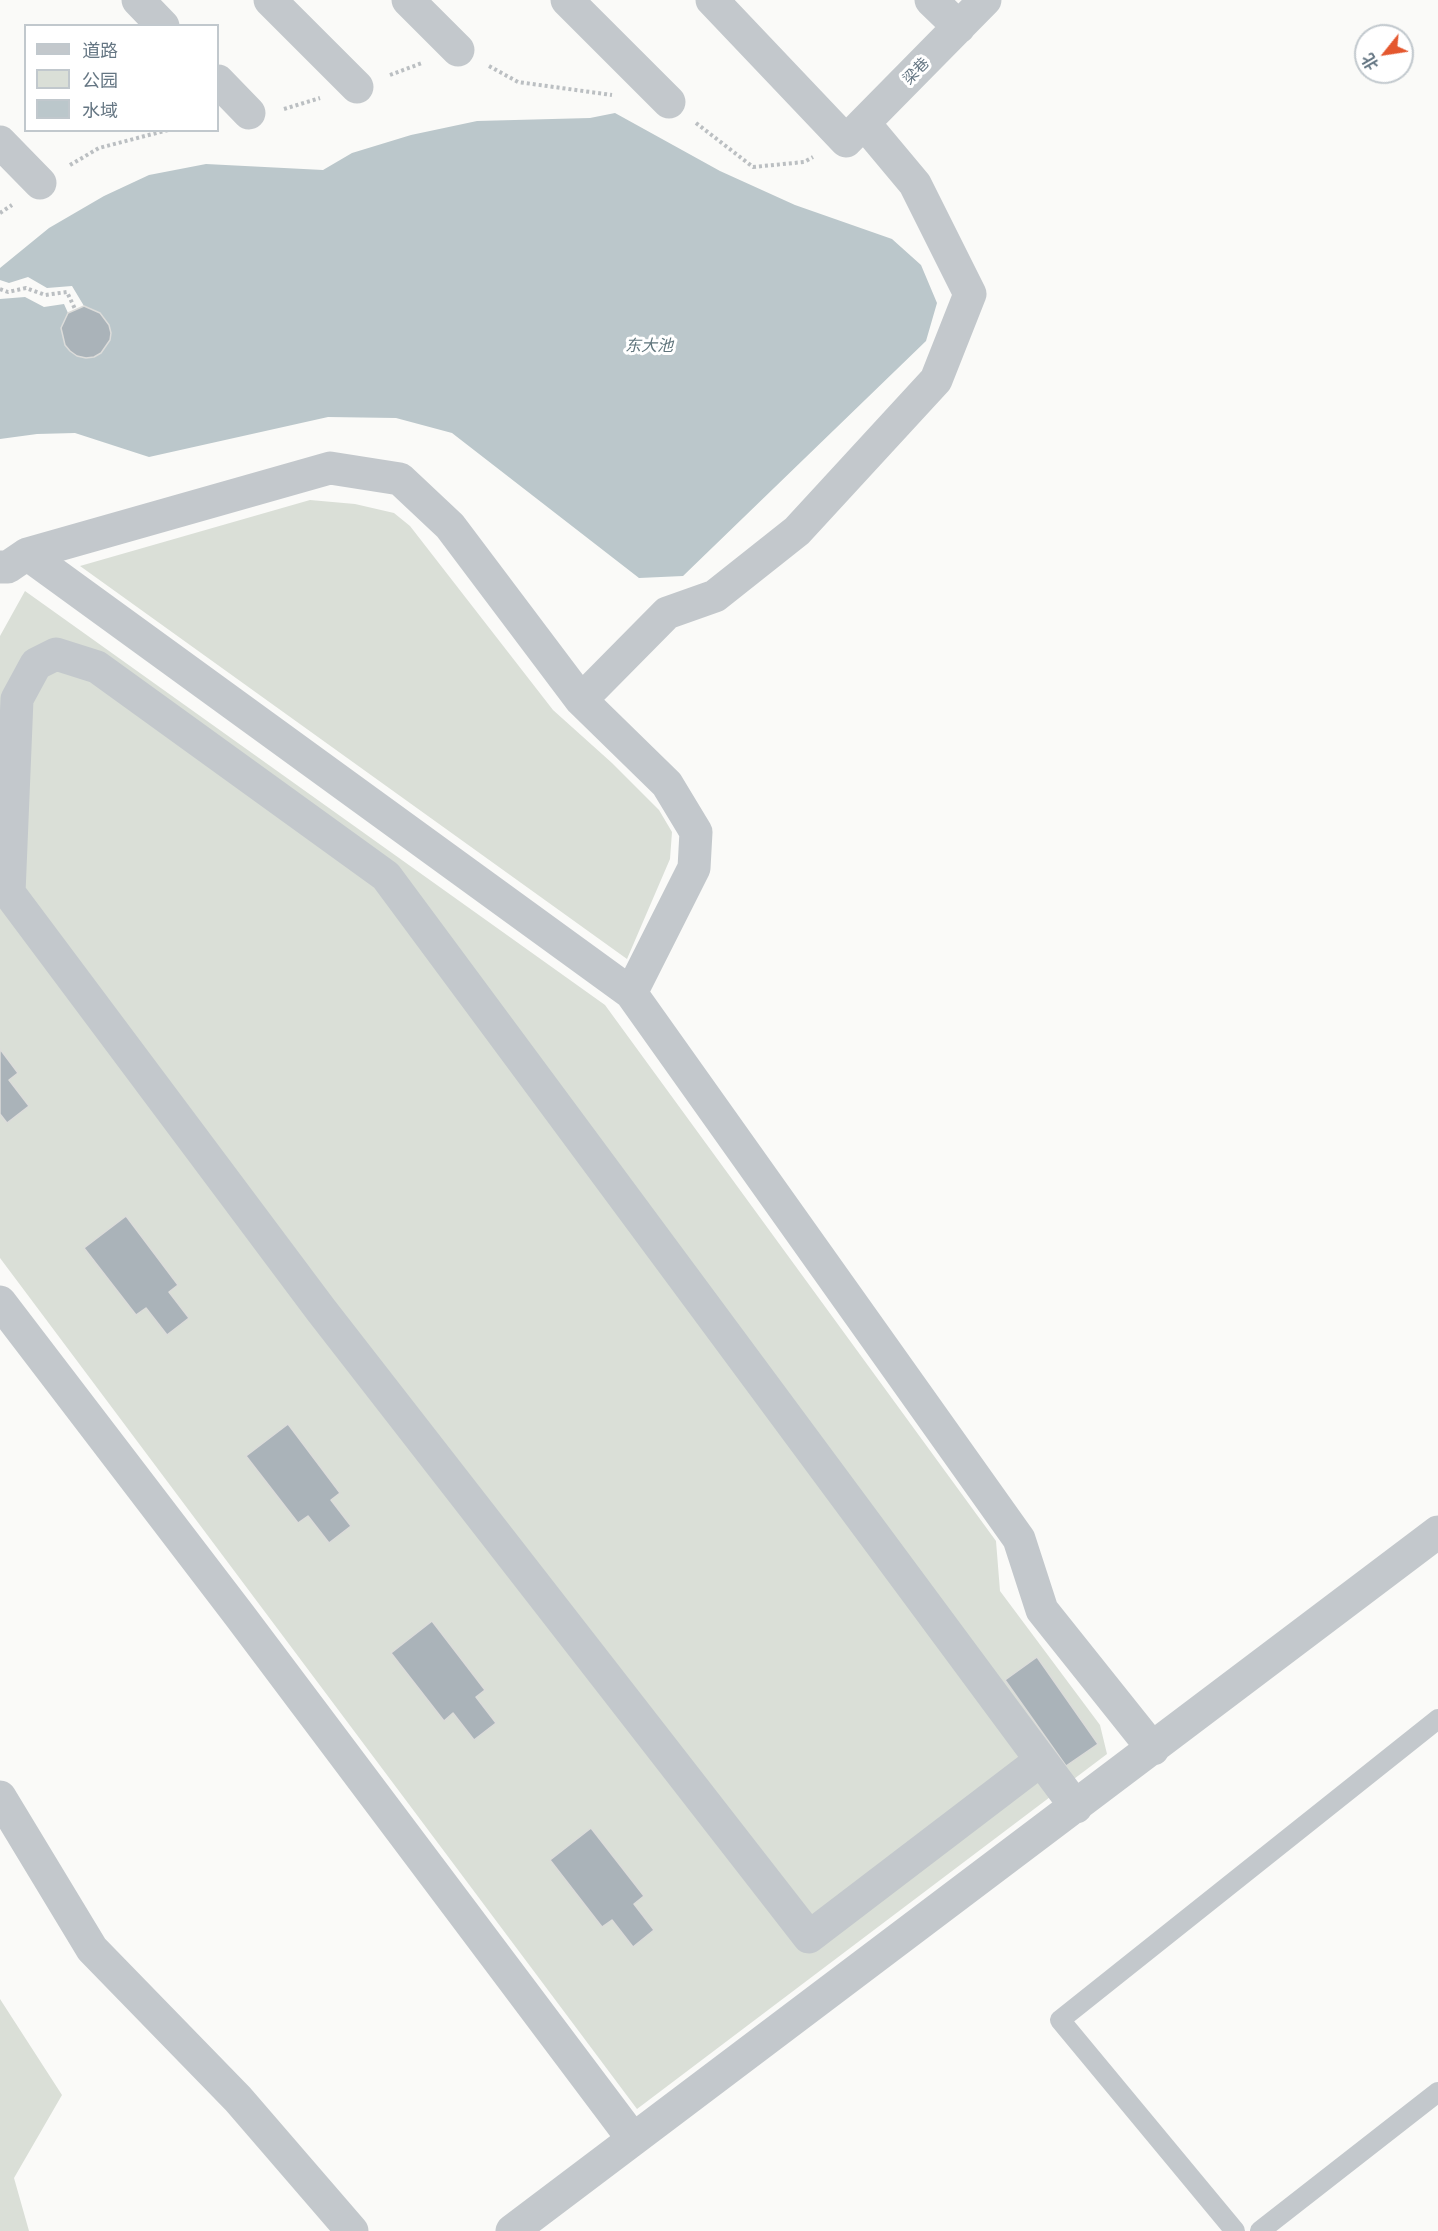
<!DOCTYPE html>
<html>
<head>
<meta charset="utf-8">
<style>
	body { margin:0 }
	#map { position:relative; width:1438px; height:2231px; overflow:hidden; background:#fafaf8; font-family:Commissioner,"Noto Sans SC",sans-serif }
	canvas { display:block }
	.legend { position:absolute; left:24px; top:24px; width:195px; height:108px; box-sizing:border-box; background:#fff; border:2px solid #c1c8cd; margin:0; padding:8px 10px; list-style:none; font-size:18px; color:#657683 }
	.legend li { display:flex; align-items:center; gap:12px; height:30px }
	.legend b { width:30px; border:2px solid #c1c8cd }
	.north { position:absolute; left:1354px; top:24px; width:60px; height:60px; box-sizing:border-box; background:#fff; border:2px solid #c1c8cd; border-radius:50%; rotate:240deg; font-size:16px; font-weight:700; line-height:24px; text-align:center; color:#657683 }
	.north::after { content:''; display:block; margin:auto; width:21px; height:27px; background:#e4572e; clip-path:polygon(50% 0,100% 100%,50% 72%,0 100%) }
</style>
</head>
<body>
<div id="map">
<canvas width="1438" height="2231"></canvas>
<ul class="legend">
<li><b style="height:8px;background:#c3c8cc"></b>道路</li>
<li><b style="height:16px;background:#dadfd7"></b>公园</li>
<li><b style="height:16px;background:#bbc7cb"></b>水域</li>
</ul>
<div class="north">北</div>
</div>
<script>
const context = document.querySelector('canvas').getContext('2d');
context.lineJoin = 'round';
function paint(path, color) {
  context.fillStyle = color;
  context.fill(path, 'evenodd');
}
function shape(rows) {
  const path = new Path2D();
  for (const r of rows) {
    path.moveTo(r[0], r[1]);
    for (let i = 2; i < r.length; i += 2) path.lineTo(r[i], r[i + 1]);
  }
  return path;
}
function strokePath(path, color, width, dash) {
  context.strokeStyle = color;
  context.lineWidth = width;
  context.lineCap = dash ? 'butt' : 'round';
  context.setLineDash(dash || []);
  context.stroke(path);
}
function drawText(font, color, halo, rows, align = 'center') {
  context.font = font + ' Commissioner,"Noto Sans SC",sans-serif';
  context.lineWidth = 6;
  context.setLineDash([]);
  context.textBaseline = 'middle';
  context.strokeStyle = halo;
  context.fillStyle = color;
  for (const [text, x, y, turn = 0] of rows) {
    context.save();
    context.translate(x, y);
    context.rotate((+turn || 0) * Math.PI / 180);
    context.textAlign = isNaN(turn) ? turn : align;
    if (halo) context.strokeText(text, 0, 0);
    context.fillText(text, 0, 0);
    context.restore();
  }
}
paint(shape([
	[310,500,355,504,394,513,410,526,553,710,612,763,659,810,672,832,670,859,627,959,80,566],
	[25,591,605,1005,996,1541,1000,1591,1100,1725,1107,1754,637,2109,0,1258,0,636],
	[0,1999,62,2095,14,2178,29,2231,0,2231]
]), '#dadfd7');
paint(shape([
	[615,113,720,171,795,205,892,239,921,265,937,303,926,341,683,576,639,578,452,433,396,418,328,417,149,457,75,433,37,434,0,439,0,268,49,228,104,196,149,175,206,164,323,170,352,153,411,135,477,121,590,118]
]), '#bbc7cb');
paint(shape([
	[28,277,47,288,72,286,84,306,100,313,109,325,111,333,110,340,101,353,86,358,77,356,65,345,61,328,68,313,64,304,44,307,25,297,0,299,0,280,9,283]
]), '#fafaf8');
const building = shape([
	[84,306,100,313,109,325,111,333,110,340,101,353,94,357,86,358,77,356,70,351,65,345,61,328,68,313,84,306],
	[0,1049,18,1073,9,1080,29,1106,7,1123,0,1114,0,1049],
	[126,1216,178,1285,169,1292,189,1318,167,1335,146,1308,136,1315,84,1248,126,1216],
	[288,1424,340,1493,331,1500,351,1526,329,1543,308,1516,298,1523,246,1456,288,1424],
	[432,1621,485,1690,476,1697,496,1723,474,1740,453,1713,444,1721,391,1653,432,1621],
	[1037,1657,1098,1744,1066,1766,1005,1680,1037,1657],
	[591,1828,644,1896,634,1904,654,1930,633,1947,612,1920,602,1927,550,1860,591,1828]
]);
paint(building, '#aab3b9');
strokePath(building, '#dcdcda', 1.5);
strokePath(shape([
	[489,66,518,82,612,95],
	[390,75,422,63],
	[284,109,320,98],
	[696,123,753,167,804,162,813,157],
	[70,165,99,148,168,130],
	[0,213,12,205],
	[0,289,8,292,26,288,45,295,67,292,75,309]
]), '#bbbfc2', 4, [3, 3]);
strokePath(shape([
	[1235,2231,1060,2020,1438,1719],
	[1260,2231,1438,2092]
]), '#c3c8cc', 20);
strokePath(shape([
	[138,0,163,26],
	[270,0,357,87],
	[408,0,458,50],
	[567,0,669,102],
	[712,0,846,141,985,0],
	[931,0,959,27],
	[218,81,249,113],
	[0,142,40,183],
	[27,554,330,468,400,479,450,526,581,700,667,784,696,832,694,868,631,993],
	[0,567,8,567,27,554,631,993,1019,1539,1042,1610,1153,1749],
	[581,700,667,613,715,596,797,531,936,380,970,294,915,184,864,123],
	[0,1302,240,1616,633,2139],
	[1041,1760,809,1937,321,1310,9,893,17,699,36,664,56,654,97,667,386,876,1041,1760,1076,1807],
	[0,1797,92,1949,238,2099,352,2231],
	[512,2231,1438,1532]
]), '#c3c8cc', 33);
drawText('15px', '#657683', '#fff', [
	["梁巷",916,71,-46]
]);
drawText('italic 16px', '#60757c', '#fff', [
	["东大池",649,346]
]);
</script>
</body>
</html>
